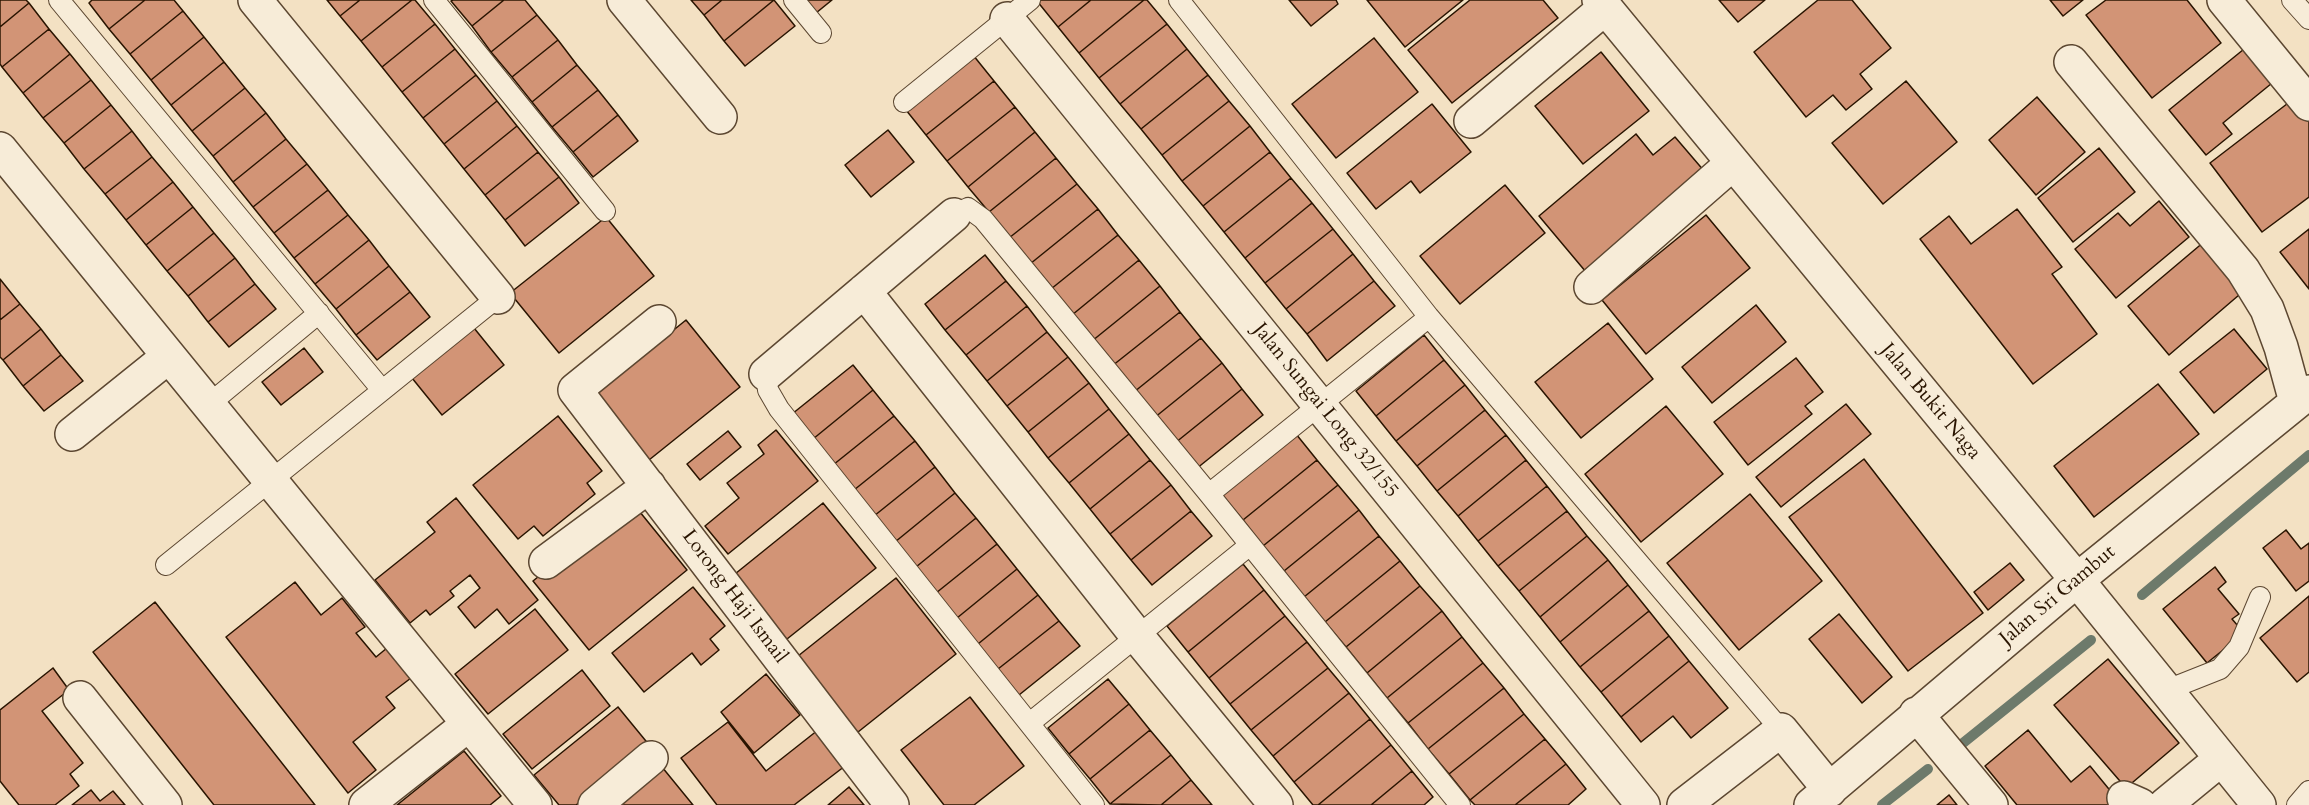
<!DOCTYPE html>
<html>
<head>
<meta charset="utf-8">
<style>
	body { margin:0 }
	canvas { display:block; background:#f3e1c3 }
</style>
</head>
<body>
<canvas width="2309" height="805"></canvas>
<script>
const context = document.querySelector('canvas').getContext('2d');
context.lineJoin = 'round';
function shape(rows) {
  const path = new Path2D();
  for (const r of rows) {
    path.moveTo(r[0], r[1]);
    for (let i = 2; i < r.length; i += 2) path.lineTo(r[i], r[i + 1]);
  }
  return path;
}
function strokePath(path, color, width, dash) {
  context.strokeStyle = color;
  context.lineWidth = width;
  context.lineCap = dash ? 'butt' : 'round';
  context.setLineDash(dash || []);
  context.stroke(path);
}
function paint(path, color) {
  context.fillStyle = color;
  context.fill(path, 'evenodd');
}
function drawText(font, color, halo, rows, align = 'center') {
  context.font = font + ' Cardo,serif';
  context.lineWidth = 6;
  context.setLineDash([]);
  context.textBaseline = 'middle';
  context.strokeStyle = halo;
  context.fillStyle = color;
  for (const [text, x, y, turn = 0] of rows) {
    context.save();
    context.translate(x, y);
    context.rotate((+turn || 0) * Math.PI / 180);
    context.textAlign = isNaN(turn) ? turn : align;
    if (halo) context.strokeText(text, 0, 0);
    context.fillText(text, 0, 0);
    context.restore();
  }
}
strokePath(shape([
	[2142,595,2309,455],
	[1963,743,2091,640],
	[1882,805,1928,769]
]), '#6d7a6b', 10);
const building = shape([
	[0,0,26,0,29,3,0,27,0,0],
	[92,0,145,0,109,29,89,3,92,0],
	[145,0,174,0,183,11,130,54,109,29,145,0],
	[327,0,360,0,340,16,327,0],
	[360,0,412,0,361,41,340,16,360,0],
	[412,0,415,0,435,24,382,67,361,41,412,0],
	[453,0,504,0,472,26,451,1,453,0],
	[504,0,525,0,537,15,491,52,472,26,504,0],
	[691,0,722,0,704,15,691,0],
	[722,0,774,0,724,41,704,15,722,0],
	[774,0,795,26,745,66,724,41,774,0],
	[805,0,832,0,816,13,805,0],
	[1038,0,1091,0,1058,27,1037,1,1038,0],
	[1091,0,1144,0,1079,53,1058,27,1091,0],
	[1144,0,1147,0,1167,24,1099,78,1079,53,1144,0],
	[1289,0,1336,0,1338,4,1311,26,1289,0],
	[1367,0,1463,0,1405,47,1367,0],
	[1470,0,1543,0,1558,18,1452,103,1408,50,1470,0],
	[1719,0,1765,0,1738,22,1719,0],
	[1818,0,1852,0,1891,48,1860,74,1872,89,1846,110,1833,95,1806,117,1754,52,1818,0],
	[2050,0,2083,0,2063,16,2050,0],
	[2106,0,2187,0,2221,43,2152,98,2086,15,2106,0],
	[29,3,49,29,2,67,0,64,0,27,29,3],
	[183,11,204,37,151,80,130,54,183,11],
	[537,15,558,40,512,77,491,52,537,15],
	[435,24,455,49,402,92,382,67,435,24],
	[1167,24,1187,49,1120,104,1099,78,1167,24],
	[49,29,70,54,23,93,2,67,49,29],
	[204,37,224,62,171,105,151,80,204,37],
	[1374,38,1418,92,1336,158,1292,104,1374,38],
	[558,40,577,65,532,102,512,77,558,40],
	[2249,45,2277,79,2223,123,2232,134,2206,155,2169,110,2249,45],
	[455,49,476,75,423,118,402,92,455,49],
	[1187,49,1208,75,1141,129,1120,104,1187,49],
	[1601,52,1649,111,1583,164,1535,106,1601,52],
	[70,54,91,80,43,118,23,93,70,54],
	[973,55,994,81,926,135,906,110,973,55],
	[224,62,245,88,192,131,171,105,224,62],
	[577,65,598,90,552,127,532,102,577,65],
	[476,75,497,101,444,144,423,118,476,75],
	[1208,75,1229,101,1162,155,1141,129,1208,75],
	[91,80,111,105,64,143,43,118,91,80],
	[994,81,1015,107,947,161,926,135,994,81],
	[1906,81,1957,142,1883,204,1832,143,1906,81],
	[245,88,266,113,213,156,192,131,245,88],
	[598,90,618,115,573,152,552,127,598,90],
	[2037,97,2085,152,2036,195,1989,140,2037,97],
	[2296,97,2309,113,2309,197,2262,232,2210,163,2296,97],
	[497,101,517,126,464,169,444,144,497,101],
	[1229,101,1250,126,1182,181,1162,155,1229,101],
	[1432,104,1471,152,1420,193,1411,181,1376,209,1347,173,1432,104],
	[111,105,132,131,84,169,64,143,111,105],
	[1015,107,1035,132,968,187,947,161,1015,107],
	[266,113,286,139,233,182,213,156,266,113],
	[618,115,638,141,593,177,573,152,618,115],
	[517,126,538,152,485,195,464,169,517,126],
	[1250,126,1270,152,1203,206,1182,181,1250,126],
	[888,130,914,162,871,197,845,165,888,130],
	[132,131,152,157,105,194,84,169,132,131],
	[1035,132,1056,158,989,212,968,187,1035,132],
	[1636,134,1653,155,1675,137,1705,172,1586,272,1539,216,1636,134],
	[286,139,307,164,253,207,233,182,286,139],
	[2099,148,2135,192,2073,242,2038,198,2099,148],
	[538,152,559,177,505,220,485,195,538,152],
	[1270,152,1291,178,1224,232,1203,206,1270,152],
	[152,157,173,182,126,220,105,194,152,157],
	[1056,158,1077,184,1009,238,989,212,1056,158],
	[307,164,328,190,274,233,253,207,307,164],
	[559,177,579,203,525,246,505,220,559,177],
	[1291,178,1312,203,1245,258,1224,232,1291,178],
	[173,182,193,207,146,245,126,220,173,182],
	[1077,184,1098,209,1030,264,1009,238,1077,184],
	[1505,185,1545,233,1460,304,1420,256,1505,185],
	[328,190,348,215,294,258,274,233,328,190],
	[2159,201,2189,237,2116,298,2075,249,2118,213,2130,226,2159,201],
	[1312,203,1333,229,1265,283,1245,258,1312,203],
	[193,207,214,233,167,271,146,245,193,207],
	[1098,209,1118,235,1051,289,1030,264,1098,209],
	[2017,209,2062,267,2052,274,2097,334,2033,384,1920,239,1949,216,1971,244,2017,209],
	[348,215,369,240,315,284,294,258,348,215],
	[1706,215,1750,268,1646,354,1602,300,1706,215],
	[606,217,654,276,559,353,510,293,606,217],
	[1333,229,1353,254,1286,309,1265,283,1333,229],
	[2309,229,2309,289,2280,252,2309,229],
	[214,233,235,258,188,296,167,271,214,233],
	[1118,235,1139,260,1072,315,1051,289,1118,235],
	[369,240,389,266,336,309,315,284,369,240],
	[2205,241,2246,289,2169,355,2128,306,2205,241],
	[1353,254,1374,281,1307,334,1286,309,1353,254],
	[985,255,1006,281,945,330,925,304,985,255],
	[235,258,255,284,208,322,188,296,235,258],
	[1139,260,1160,286,1092,341,1072,315,1139,260],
	[389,266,410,292,356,335,336,309,389,266],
	[0,279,20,304,0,320,0,279],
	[1006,281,1027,306,966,355,945,330,1006,281],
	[1374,281,1395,306,1327,361,1307,334,1374,281],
	[255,284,276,309,229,347,208,322,255,284],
	[1160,286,1180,312,1112,366,1092,341,1160,286],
	[410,292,430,317,377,360,356,335,410,292],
	[20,304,41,329,3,360,0,357,0,320,20,304],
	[1756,305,1786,342,1712,403,1682,367,1756,305],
	[1027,306,1047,332,987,381,966,355,1027,306],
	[1180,312,1201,338,1134,392,1112,366,1180,312],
	[686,320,740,387,644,464,591,397,686,320],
	[1608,323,1653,379,1581,438,1535,382,1608,323],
	[474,328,504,365,442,415,412,378,474,328],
	[41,329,61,355,23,386,3,360,41,329],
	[2234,329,2267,369,2214,413,2180,372,2234,329],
	[1047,332,1068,357,1007,406,987,381,1047,332],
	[1424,335,1444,360,1376,416,1356,391,1424,335],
	[1201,338,1222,363,1154,418,1134,392,1201,338],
	[304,348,323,372,281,405,262,382,304,348],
	[61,355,83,381,44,411,23,386,61,355],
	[1068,357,1089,383,1028,432,1007,406,1068,357],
	[1796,358,1823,392,1805,406,1812,414,1748,465,1714,422,1796,358],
	[1444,360,1465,385,1396,441,1376,416,1444,360],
	[1222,363,1242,389,1175,443,1154,418,1222,363],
	[853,365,873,390,813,439,792,414,853,365],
	[1089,383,1109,409,1048,458,1028,432,1089,383],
	[2158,384,2199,434,2094,517,2054,466,2158,384],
	[1465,385,1485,410,1417,466,1396,441,1465,385],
	[1242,389,1263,415,1196,469,1175,443,1242,389],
	[873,390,894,416,833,465,813,439,873,390],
	[1846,404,1871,434,1781,507,1756,477,1846,404],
	[1666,406,1723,474,1641,542,1585,474,1666,406],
	[1109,409,1129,434,1069,483,1048,458,1109,409],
	[1485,410,1506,435,1437,491,1417,466,1485,410],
	[558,416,602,471,587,483,595,494,543,536,534,526,518,539,473,485,558,416],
	[894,416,915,441,854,490,833,465,894,416],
	[776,430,818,481,728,554,705,526,739,498,727,483,764,454,758,445,776,430],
	[728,431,741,447,700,480,687,464,728,431],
	[1129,434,1150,460,1090,509,1069,483,1129,434],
	[1296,434,1317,460,1243,520,1222,495,1296,434],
	[1506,435,1526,460,1458,516,1437,491,1506,435],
	[915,441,935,467,874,516,854,490,915,441],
	[1864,459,1983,613,1908,671,1789,517,1864,459],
	[1150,460,1171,485,1110,534,1090,509,1150,460],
	[1317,460,1338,485,1263,546,1243,520,1317,460],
	[1526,460,1547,486,1478,541,1458,516,1526,460],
	[935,467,955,493,895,542,874,516,935,467],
	[1171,485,1191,511,1131,560,1110,534,1171,485],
	[1338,485,1359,510,1284,571,1263,546,1338,485],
	[1547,486,1567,511,1498,566,1478,541,1547,486],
	[955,493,976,518,916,567,895,542,955,493],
	[1750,494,1822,581,1739,650,1667,563,1750,494],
	[456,498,538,600,509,624,497,609,475,628,458,607,480,588,470,575,450,591,454,596,430,615,426,610,410,623,375,580,435,532,427,522,456,498],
	[631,501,687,570,589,650,533,581,631,501],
	[823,503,876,568,782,643,730,578,823,503],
	[1359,510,1379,536,1304,597,1284,571,1359,510],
	[1191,511,1212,536,1152,585,1131,560,1191,511],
	[1567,511,1587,536,1519,591,1498,566,1567,511],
	[976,518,997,544,936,593,916,567,976,518],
	[2286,530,2301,549,2309,543,2309,581,2296,591,2263,548,2286,530],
	[1379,536,1400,561,1325,622,1304,597,1379,536],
	[1587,536,1608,560,1540,617,1519,591,1587,536],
	[997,544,1017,569,957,618,936,593,997,544],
	[1608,560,1628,585,1560,642,1540,617,1608,560],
	[1400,561,1420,586,1346,647,1325,622,1400,561],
	[2010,563,2024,580,1988,610,1974,592,2010,563],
	[1243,564,1264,590,1188,652,1167,626,1243,564],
	[2215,567,2226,582,2218,589,2239,614,2232,619,2244,633,2207,663,2163,609,2215,567],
	[1017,569,1038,595,978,644,957,618,1017,569],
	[896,578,956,654,853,736,793,660,896,578],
	[295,582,321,615,342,598,365,627,356,633,376,657,387,648,411,678,386,697,395,708,353,742,376,770,348,793,226,637,295,582],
	[1628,585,1649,611,1580,667,1560,642,1628,585],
	[1420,586,1442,611,1367,673,1346,647,1420,586],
	[693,587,725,626,710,639,719,650,701,665,692,653,644,692,612,653,693,587],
	[1264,590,1285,616,1209,678,1188,652,1264,590],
	[1038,595,1059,621,998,669,978,644,1038,595],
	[2309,596,2309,672,2297,682,2260,638,2309,596],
	[155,602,315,805,214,805,93,652,155,602],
	[535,609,568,650,488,714,455,674,535,609],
	[1442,611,1462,637,1387,698,1367,673,1442,611],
	[1649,611,1669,636,1601,692,1580,667,1649,611],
	[1839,614,1892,677,1862,703,1809,639,1839,614],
	[1285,616,1307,642,1230,704,1209,678,1285,616],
	[1059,621,1080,646,1019,695,998,669,1059,621],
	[1669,636,1689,661,1621,717,1601,692,1669,636],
	[1462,637,1483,663,1408,723,1387,698,1462,637],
	[1307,642,1328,668,1251,730,1230,704,1307,642],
	[2108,659,2179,743,2126,788,2054,705,2108,659],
	[1689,661,1728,708,1691,738,1673,716,1641,742,1621,717,1689,661],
	[1483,663,1504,688,1428,749,1408,723,1483,663],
	[53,668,69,690,42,711,83,763,70,774,79,786,55,805,19,805,0,781,0,710,53,668],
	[1328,668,1349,693,1273,756,1251,730,1328,668],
	[582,670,610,706,532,769,503,734,582,670],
	[766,674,800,715,754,753,721,712,766,674],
	[1108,679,1129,704,1069,754,1048,728,1108,679],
	[1504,688,1524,714,1449,774,1428,749,1504,688],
	[1349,693,1370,719,1294,782,1273,756,1349,693],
	[970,697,1024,766,974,805,944,805,901,750,970,697],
	[1129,704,1150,730,1090,779,1069,754,1129,704],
	[618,707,650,746,576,805,559,805,534,775,618,707],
	[1524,714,1545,739,1470,800,1449,774,1524,714],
	[1370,719,1391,745,1318,805,1313,805,1294,782,1370,719],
	[728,722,766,771,818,730,845,766,794,805,717,805,681,758,728,722],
	[1150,730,1171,755,1110,804,1090,779,1150,730],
	[2028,730,2071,782,2090,766,2122,805,2017,805,1985,766,2028,730],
	[1545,739,1566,764,1515,805,1475,805,1470,800,1545,739],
	[1391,745,1412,771,1371,805,1318,805,1391,745],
	[464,751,501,796,490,805,397,805,464,751],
	[1171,755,1191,780,1161,805,1110,804,1171,755],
	[1566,764,1586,789,1568,805,1515,805,1566,764],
	[662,767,693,805,616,805,662,767],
	[1412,771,1433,797,1424,805,1371,805,1412,771],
	[1191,780,1212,805,1161,805,1191,780],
	[849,787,864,805,828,805,849,787],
	[91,790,100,801,113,791,125,805,72,805,91,790],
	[1949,795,1957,805,1937,805,1949,795]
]);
paint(building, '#d29476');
strokePath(building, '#291400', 1.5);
const service = shape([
	[59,0,382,390],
	[434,0,605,211],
	[794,0,821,33],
	[1179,0,1429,317,1781,730],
	[2292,0,2309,19],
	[904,102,1030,0],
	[954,215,968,208,983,219,1209,494,1460,805],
	[766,374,768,390,779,409,1094,805],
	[208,405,319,313],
	[1209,494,1429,317],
	[166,565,498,297],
	[2167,690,2220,669,2239,647,2260,597],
	[1031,722,1250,545],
	[2297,805,2309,791]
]);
const minor = shape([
	[255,0,498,297],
	[624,0,720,117],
	[1599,0,2077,580,2259,805],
	[2224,0,2309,104],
	[1007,19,1643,805],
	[2071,62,2243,270,2267,309,2281,347,2296,402],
	[1471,121,1605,8],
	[0,149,535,805],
	[1591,287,1733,163],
	[864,291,1137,636,1276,805],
	[659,322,575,390,892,805],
	[766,374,954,215],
	[72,434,169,356],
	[546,562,649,486],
	[80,698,165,805],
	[1916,714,1991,805],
	[2124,798,2140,805],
	[366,805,469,724],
	[595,805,651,758],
	[1684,805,1781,730,1830,790],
	[1811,805,2077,580,2309,392],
	[2165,805,2221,759]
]);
strokePath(service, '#5c4731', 22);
strokePath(minor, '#5c4731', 36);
strokePath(service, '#f7ecd8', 20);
strokePath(minor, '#f7ecd8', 33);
drawText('20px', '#291400', '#f7ecd8', [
	["Jalan Bukit Naga",1930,402,50],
	["Jalan Sungai Long 32/155",1325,411,51],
	["Jalan Sri Gambut",2058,596,-40],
	["Lorong Haji Ismail",734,597,53]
]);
</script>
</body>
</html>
